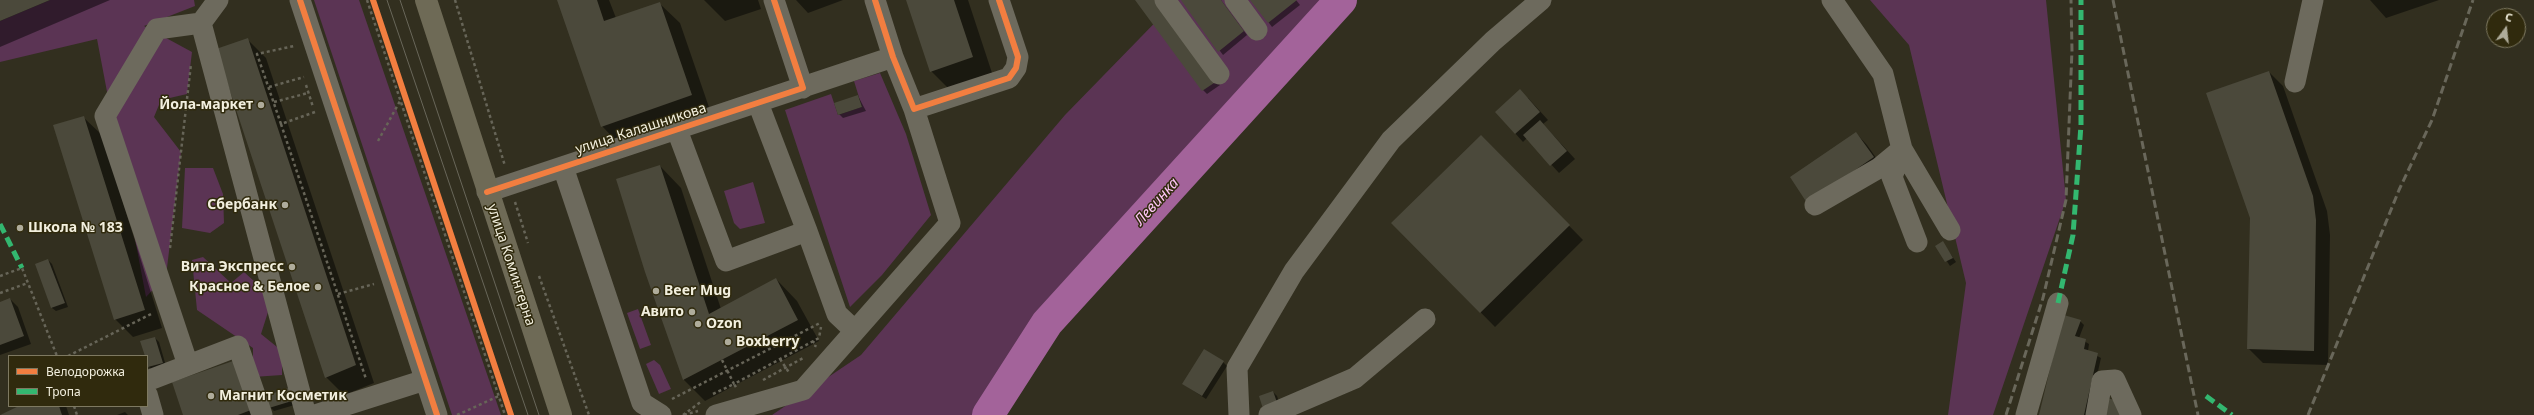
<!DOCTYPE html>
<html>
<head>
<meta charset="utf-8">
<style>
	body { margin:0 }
	#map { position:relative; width:2534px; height:415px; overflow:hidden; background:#322f1f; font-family:"Noto Sans",sans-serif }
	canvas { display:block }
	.legend { position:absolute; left:8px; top:355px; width:140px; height:52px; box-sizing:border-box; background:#302a0d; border:1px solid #7e7961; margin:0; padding:5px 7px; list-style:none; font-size:12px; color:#f2efde }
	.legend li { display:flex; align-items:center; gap:8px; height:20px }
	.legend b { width:20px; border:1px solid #7e7961 }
	.north { position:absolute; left:2486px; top:8px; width:40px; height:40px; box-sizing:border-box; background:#302a0d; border:1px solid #7e7961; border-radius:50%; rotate:15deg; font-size:11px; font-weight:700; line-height:16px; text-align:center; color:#f2efde }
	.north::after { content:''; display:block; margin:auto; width:14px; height:18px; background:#afac9b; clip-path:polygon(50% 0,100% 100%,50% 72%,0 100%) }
</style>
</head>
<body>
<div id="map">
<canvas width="2534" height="415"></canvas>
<ul class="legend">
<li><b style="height:5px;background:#f27e40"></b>Велодорожка</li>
<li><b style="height:5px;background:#33b770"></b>Тропа</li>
</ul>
<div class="north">С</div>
</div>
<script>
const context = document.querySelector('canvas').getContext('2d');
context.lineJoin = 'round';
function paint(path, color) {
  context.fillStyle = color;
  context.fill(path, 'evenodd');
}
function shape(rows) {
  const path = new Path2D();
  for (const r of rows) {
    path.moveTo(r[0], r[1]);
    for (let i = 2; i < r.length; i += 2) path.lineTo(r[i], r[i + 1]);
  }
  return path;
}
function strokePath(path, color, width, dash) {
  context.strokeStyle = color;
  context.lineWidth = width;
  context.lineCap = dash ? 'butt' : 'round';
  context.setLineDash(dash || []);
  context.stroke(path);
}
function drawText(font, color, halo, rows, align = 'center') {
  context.font = font + ' "Noto Sans",sans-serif';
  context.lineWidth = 3;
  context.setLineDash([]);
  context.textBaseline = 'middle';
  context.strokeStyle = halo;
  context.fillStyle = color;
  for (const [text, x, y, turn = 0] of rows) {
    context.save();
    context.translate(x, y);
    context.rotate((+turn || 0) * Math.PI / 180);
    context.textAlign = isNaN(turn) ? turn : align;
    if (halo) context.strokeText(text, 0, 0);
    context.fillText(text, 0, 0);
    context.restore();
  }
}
paint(shape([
	[50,0,194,0,195,6,144,26,192,52,187,94,161,100,154,117,181,152,166,276,146,297,97,39,0,62,0,21],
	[314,0,359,0,501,415,452,415],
	[1177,0,1325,0,989,415,772,415,861,355,1065,115],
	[1870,0,2046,0,2066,200,1993,415,1948,415,1966,283,1909,45],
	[880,73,906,134,931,215,882,275,850,307,785,110,831,94,838,115,862,107,854,81],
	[185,168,213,168,223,194,224,223,210,233,182,228],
	[753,182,765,223,740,229,734,223,724,191],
	[203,257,231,283,244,272,265,291,268,312,261,334,282,351,282,375,253,377,253,348,197,310,192,260],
	[638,309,651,345,640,349,627,313],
	[654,360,660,365,671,389,659,394,646,364]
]), '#5b3454');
paint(shape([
	[0,0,110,0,0,47],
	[558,0,609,0,616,18,659,3,680,23,712,116,622,147,602,126],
	[704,0,758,0,761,9,725,21],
	[796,0,843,0,808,13],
	[907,0,968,0,994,79,953,93,931,71],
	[1136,0,1155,0,1220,85,1207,94,1203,90],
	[1182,0,1221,0,1247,35,1223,55],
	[1252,0,1296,0,1300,5,1272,27],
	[2370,0,2439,0,2386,18],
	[248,40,266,58,374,383,344,395,326,377],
	[2269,72,2283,86,2327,211,2330,235,2328,365,2263,363,2248,348],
	[858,96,866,111,843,118,839,114],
	[1528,98,1548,120,1543,124,1575,159,1559,173,1527,138,1523,142,1496,112],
	[83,117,102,135,162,328,133,337,115,319],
	[1856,133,1867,145,1884,169,1819,214],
	[1481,136,1583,240,1495,327,1393,223],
	[660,166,681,188,721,309,776,279,797,301,819,341,705,401,684,380,646,271],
	[1943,243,1956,262,1950,266,1937,246],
	[48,260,52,264,68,307,56,311,52,308],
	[10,299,18,307,31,344,0,355,0,303],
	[2080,321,2084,325,2079,338,2089,344,2088,351,2101,358,2088,415,2040,415],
	[155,338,159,342,166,366,153,371,149,367,146,356],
	[233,362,252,415,184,415],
	[1223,362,1227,366,1206,399,1183,384],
	[291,388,298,404,274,411,270,407],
	[1273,392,1277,396,1282,411,1265,412],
	[23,406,66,406,69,415,0,415],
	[125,412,128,415,117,415]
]), '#0007');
strokePath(shape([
	[988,415,1047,323,1341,0]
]), '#a3639a', 32);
paint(shape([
	[0,0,50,0,0,21],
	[557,0,597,0,604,21,660,2,692,95,601,127],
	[906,0,954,0,973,57,930,72],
	[1135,0,1155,0,1217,81,1202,91],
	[1181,0,1221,0,1244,31,1218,52],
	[1250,0,1297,0,1268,23],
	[248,38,356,365,325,378,216,49],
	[2269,71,2313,196,2316,220,2314,351,2247,349,2250,218,2206,93],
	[1520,89,1540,112,1515,134,1495,112],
	[858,95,862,107,838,115,834,103],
	[84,116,145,310,114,320,53,125],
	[1540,120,1567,151,1550,166,1523,135],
	[1856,132,1874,157,1807,203,1790,177],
	[1481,135,1570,225,1480,313,1391,223],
	[660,165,709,314,776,278,798,320,683,380,645,272,616,179],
	[1943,241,1953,258,1945,262,1935,246],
	[48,259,65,303,51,308,35,264],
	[10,298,24,336,0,345,0,302],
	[2050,311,2081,320,2075,336,2086,339,2084,349,2098,353,2084,415,2039,415,2055,348],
	[155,337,163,363,148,367,147,356,145,356,140,341],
	[1204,349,1224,361,1202,396,1182,384],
	[233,361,251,410,238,415,183,415,172,382],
	[291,387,295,400,269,408,266,396],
	[1273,391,1279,408,1264,412,1259,396],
	[2107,398,2118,401,2126,415,2104,415],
	[19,406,59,406,62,415,0,415]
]), '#4b493b');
strokePath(shape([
	[367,0,505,415],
	[455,0,505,166],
	[306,85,313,107],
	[269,87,304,77],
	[274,102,308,93],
	[315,112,281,124,366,379],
	[281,124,257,54,294,46],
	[378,141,400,101],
	[515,202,528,243],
	[170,248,191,64],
	[0,276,22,268,57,356],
	[539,276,589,415],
	[0,293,28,283],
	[338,294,374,284],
	[812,341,816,344,815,347],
	[68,356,151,314],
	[780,359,790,374],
	[722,360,734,384,819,338,821,327],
	[763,380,805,357],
	[713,394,734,384,737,389],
	[672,399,820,323],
	[74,406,77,415],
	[457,415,499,396],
	[683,415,702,401],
	[684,415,698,411]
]), '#676558', 2.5, [3, 3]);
strokePath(shape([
	[218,0,201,23,306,415],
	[300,0,437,415],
	[774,0,803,88],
	[875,0,893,57,914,109,1009,78,1016,68,1018,57,999,0],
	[1165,0,1219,74],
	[1235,0,1257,30],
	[2295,82,2313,0],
	[677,130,726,261,807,231,758,103],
	[563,167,642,403,661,415],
	[487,192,893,57],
	[1815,205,1879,168,1902,149,1883,74,1832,0],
	[807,231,837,314,855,331],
	[1917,242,1892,177,1902,149,1950,230],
	[188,365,105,116,157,29,201,23],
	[147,381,238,346,262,415],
	[147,394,153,415],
	[315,415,425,380],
	[716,415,803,390,950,223,914,109],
	[1239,415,1237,368,1294,271,1391,140,1493,41,1541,0],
	[1269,415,1355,378,1425,319],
	[2026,415,2058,303],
	[2096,415,2102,381,2115,380,2131,415]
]), '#6d6a5d', 21);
strokePath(shape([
	[426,0,561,415]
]), '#6e6a56', 22);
strokePath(shape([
	[387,0,528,415],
	[400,0,539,415]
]), '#69675a', 1);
strokePath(shape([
	[2113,0,2198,415],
	[2006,415,2043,298,2066,200,2072,50,2071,0],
	[2308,415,2399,190,2432,120,2473,0]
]), '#69675a', 3, [8, 4]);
strokePath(shape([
	[0,224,22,268],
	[2058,303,2073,235,2081,125,2081,0],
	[2206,396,2232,415]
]), '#33b770', 5, [10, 5]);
strokePath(shape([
	[300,0,437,415],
	[373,0,511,415],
	[875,0,893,57,914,109,1009,78,1016,68,1018,57,999,0],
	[487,192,803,88,774,0]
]), '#f27e40', 6);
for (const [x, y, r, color] of [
	[261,105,4,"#afac9b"],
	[285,205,4,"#afac9b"],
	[20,228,4,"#afac9b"],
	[292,267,4,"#afac9b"],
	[318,287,4,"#afac9b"],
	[656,291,4,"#afac9b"],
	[692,312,4,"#afac9b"],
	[698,324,4,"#afac9b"],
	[728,342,4,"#afac9b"],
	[211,396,4,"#afac9b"]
]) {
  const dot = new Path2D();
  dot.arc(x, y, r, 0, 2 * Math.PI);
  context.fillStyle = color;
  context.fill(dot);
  strokePath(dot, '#302a0d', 1.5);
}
drawText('bold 14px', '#f2efde', '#302a0d', [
	["Йола-маркет",253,105],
	["Сбербанк",277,205],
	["Школа № 183",28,228,"left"],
	["Вита Экспресс",284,267],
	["Красное & Белое",310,287],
	["Beer Mug",664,291,"left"],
	["Авито",684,312],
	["Ozon",706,324,"left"],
	["Boxberry",736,342,"left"],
	["Магнит Косметик",219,396,"left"]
], 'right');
drawText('14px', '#f2efde', '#302a0d', [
	["улица Калашникова",641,129,-18],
	["улица Коминтерна",511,265,72]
]);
drawText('italic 15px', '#fec5f6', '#302a0d', [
	["Левинка",1157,202,-48]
]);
</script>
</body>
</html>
